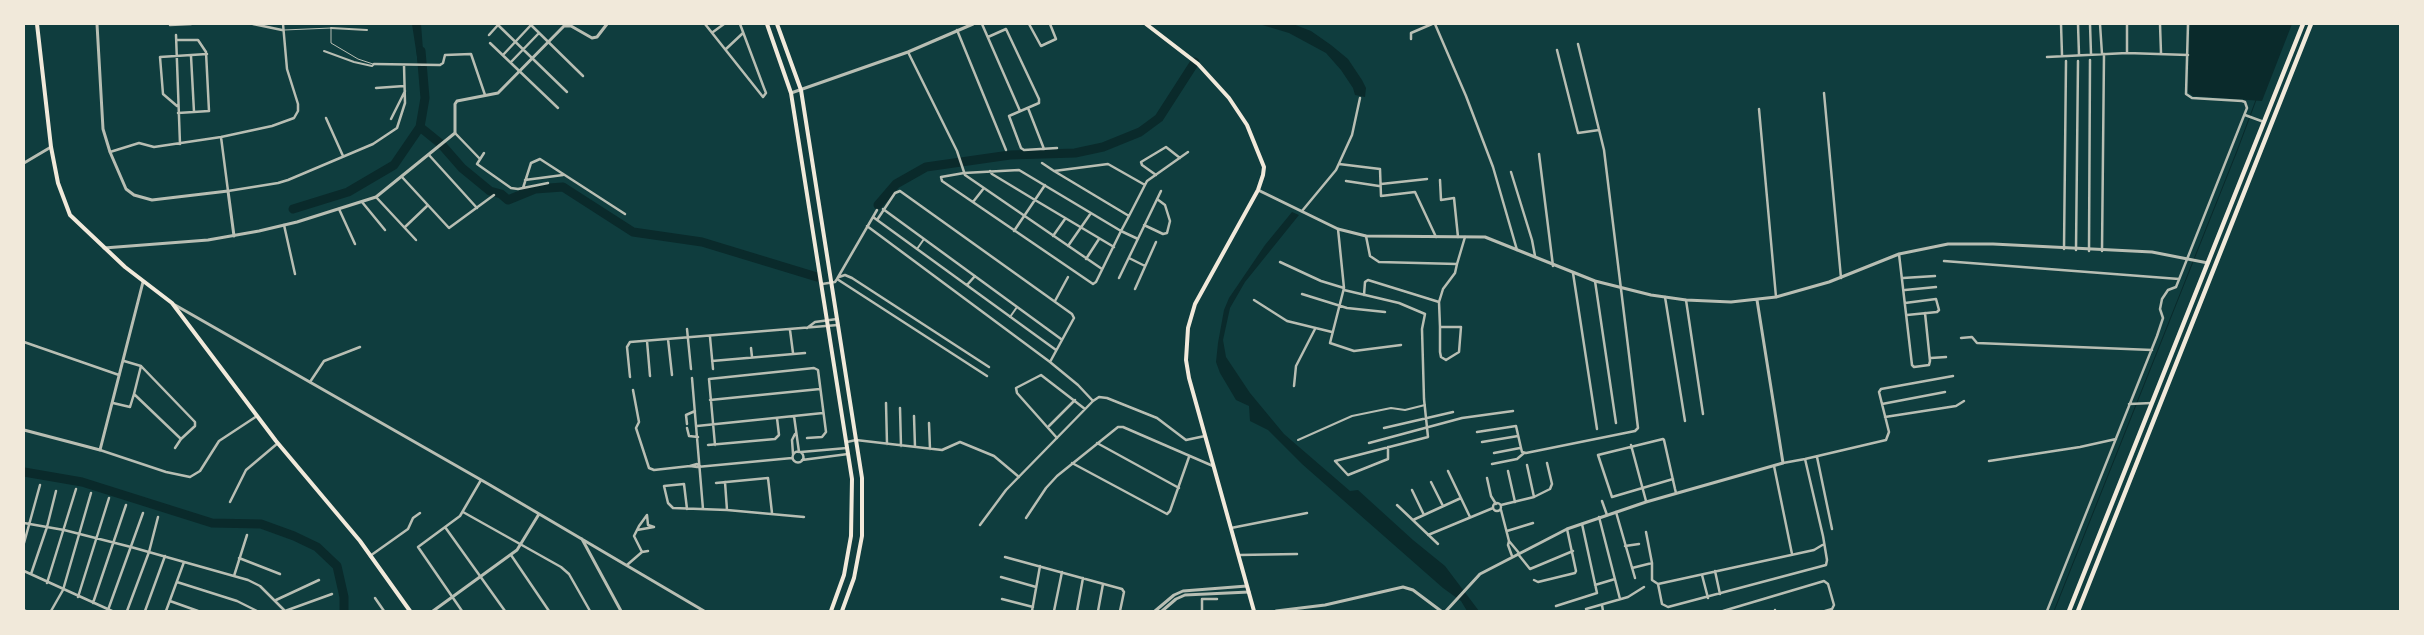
<!DOCTYPE html>
<html>
<head>
<meta charset="utf-8">
<style>
	body { margin:0 }
	#map { position:relative; width:2424px; height:635px; overflow:hidden; background:#0f3d3e; font-family:Jost,sans-serif }
	canvas { display:block }
	.frame { position:absolute; inset:0; border:25px solid #f1e9da; pointer-events:none }
</style>
</head>
<body>
<div id="map">
<canvas width="2424" height="635"></canvas>
<div class="frame"></div>
</div>
<script>
const context = document.querySelector('canvas').getContext('2d');
context.lineJoin = 'round';
function paint(path, color) {
  context.fillStyle = color;
  context.fill(path, 'evenodd');
}
function shape(rows) {
  const path = new Path2D();
  for (const r of rows) {
    if (r.length === 3) {
      path.moveTo(r[0] + r[2], r[1]);
      path.arc(r[0], r[1], r[2], 0, 2 * Math.PI);
      continue;
    }
    path.moveTo(r[0], r[1]);
    for (let i = 2; i < r.length; i += 2) path.lineTo(r[i], r[i + 1]);
  }
  return path;
}
function strokePath(path, color, width, dash) {
  context.strokeStyle = color;
  context.lineWidth = width;
  context.lineCap = dash ? 'butt' : 'round';
  context.setLineDash(dash || []);
  context.stroke(path);
}
paint(shape([
	[412,24,421,24,424,63,418,63],
	[1259,24,1293,24,1311,31,1331,45,1348,59,1362,80,1366,88,1365,97,1355,95,1353,88,1341,70,1326,53,1289,33],
	[2190,24,2292,24,2262,101,2193,96,2188,92],
	[1292,212,1299,215,1245,282,1230,308,1223,340,1226,357,1250,393,1284,434,1350,491,1358,490,1413,540,1445,566,1479,611,1467,611,1461,601,1443,588,1302,464,1268,430,1250,421,1249,406,1236,400,1220,373,1216,362,1218,343,1224,310,1229,298,1265,245]
]), '#0a2a2b');
strokePath(shape([
	[2054,611,2237,151,2256,100]
]), '#0a2a2b', 1);
strokePath(shape([
	[420,127,441,144,462,168,490,191,501,194,508,200,535,189,563,187,633,232,702,242,817,277],
	[878,205,896,184,926,167,1010,155,1075,153,1103,147,1140,132,1159,118,1195,62],
	[293,209,348,192,394,165,420,127,425,98,421,51],
	[24,472,82,482,212,523,261,524,294,536,317,547,337,566,344,597,344,611]
]), '#0a2a2b', 9);
strokePath(shape([
	[284,30,331,28,331,43,358,59,373,64]
]), '#b8beb3', 1);
strokePath(shape([
	[331,28,367,30],
	[324,51,354,62,372,66,374,64],
	[917,249,924,239],
	[1010,317,1017,307],
	[1298,440,1352,416,1391,408,1405,410,1425,405]
]), '#b8beb3', 2);
strokePath(shape([
	[253,24,282,30],
	[530,24,583,76],
	[705,24,763,97,766,93,764,88,740,24],
	[982,24,1020,111],
	[1029,24,1041,46,1056,39,1050,24],
	[1435,24,1466,96,1493,167,1517,250],
	[2061,24,2062,55],
	[2078,24,2079,55],
	[2090,24,2091,54],
	[2100,24,2102,54],
	[2127,24,2127,53],
	[2160,24,2161,53],
	[170,25,191,24],
	[498,25,567,92],
	[957,30,1006,150],
	[713,32,724,24],
	[176,35,180,144],
	[489,35,498,25],
	[988,37,1006,29,1039,99,1039,103,1009,116,1021,148,1024,150,1057,148],
	[1411,39,1411,33,1432,24],
	[177,40,198,40,206,52,209,111,178,113],
	[490,43,558,108],
	[726,49,743,33],
	[1557,50,1578,133,1599,130],
	[908,52,957,151,965,175,1102,269],
	[503,55,531,25],
	[191,56,194,112],
	[2047,57,2127,53,2188,55],
	[511,62,539,33],
	[374,64,440,65,443,63,445,55,471,54,485,95],
	[376,88,404,86],
	[1824,93,1841,278],
	[177,106,163,94,160,57,207,54],
	[1028,108,1044,149],
	[1759,109,1776,297],
	[2245,115,2264,122],
	[326,118,343,156],
	[391,119,405,91],
	[455,133,480,159],
	[221,137,228,191,278,183,288,180,373,144,397,128,405,103,404,65],
	[110,152,139,143,154,147,221,137,272,126,294,118,298,111,298,104,287,69,283,24],
	[484,153,477,164,511,188,518,189,548,183],
	[1539,154,1553,266],
	[429,155,477,208],
	[1042,163,1054,171,1108,164,1145,185],
	[1339,164,1380,169,1381,196,1415,192,1436,237],
	[990,171,992,174,1035,200,1114,247],
	[1054,171,1129,216],
	[1511,172,1532,240,1535,256],
	[1156,175,1142,165,1141,162,1166,147,1180,158],
	[402,177,449,228,494,195],
	[525,180,563,175],
	[1440,180,1441,200,1454,198,1458,237],
	[1346,181,1379,186],
	[1381,184,1427,179],
	[523,188,531,163,540,159,625,214],
	[376,197,416,240],
	[362,202,385,230],
	[973,202,984,188],
	[339,209,355,244],
	[883,209,1061,339],
	[1302,211,1336,170,1352,135,1360,98],
	[873,217,1056,350],
	[877,220,895,193,900,191,1072,314,1074,318,1050,362],
	[284,225,295,274],
	[1144,225,1163,234,1167,233,1170,221,1165,205,1157,199],
	[867,226,1050,362,1078,385,1093,401],
	[405,227,427,206],
	[1338,229,1344,288,1330,343,1354,351,1401,345],
	[1014,231,1045,185],
	[1053,236,1065,219],
	[1366,236,1370,256,1379,262,1457,264,1465,237],
	[1138,239,1121,231,1019,170,964,173,941,177,942,181,1093,284,1096,282,1121,231,1129,216,1147,181,1188,152],
	[1068,246,1091,213],
	[2064,249,2066,61],
	[2076,250,2078,61],
	[2089,251,2090,60],
	[2102,251,2104,54],
	[1899,254,1912,365,1914,367,1929,365,1930,361,1925,313],
	[1129,258,1145,266],
	[1086,259,1099,239],
	[1944,261,2179,279],
	[1280,262,1321,281,1344,288],
	[1573,273,1597,429],
	[839,277,845,275,852,278,989,367],
	[1119,278,1161,191],
	[1903,278,1935,276],
	[837,279,987,376],
	[1595,281,1616,423],
	[822,284,835,282,837,279,877,210],
	[967,285,975,276],
	[1135,289,1156,242],
	[1344,290,1399,303,1425,314,1422,329,1424,399,1428,437,1335,461,1348,475,1388,459,1388,447],
	[1905,290,1936,287],
	[1302,294,1347,308,1385,312],
	[1364,295,1365,282,1368,280,1439,302],
	[1665,297,1685,421],
	[1254,300,1287,321,1332,332],
	[1686,300,1703,414],
	[1055,301,1068,277],
	[1905,303,1936,299,1939,310,1937,312,1907,315],
	[1440,327,1461,327,1459,352,1446,360,1441,357,1440,352,1440,327,1439,302,1443,289,1455,273,1457,264],
	[807,328,815,322,837,319],
	[687,329,691,369],
	[790,330,793,353],
	[710,337,713,369],
	[1961,338,1972,337,1977,343,2152,350],
	[668,339,672,375],
	[647,341,650,376],
	[24,342,119,375],
	[751,348,752,357],
	[1931,358,1946,357],
	[124,361,141,366,195,422,195,426,181,439,175,448],
	[712,361,805,353],
	[141,366,134,394,181,439],
	[630,377,627,347,630,342,838,325],
	[692,378,703,509],
	[310,382,324,361,360,347],
	[1294,386,1296,366,1315,329],
	[633,390,639,422,636,428,649,468,654,470,690,466],
	[710,400,820,389],
	[113,403,130,407,134,394],
	[886,403,887,444],
	[1882,404,1945,392],
	[2129,404,2152,403],
	[900,408,901,446],
	[794,416,799,452],
	[914,416,915,447],
	[1885,417,1956,406,1964,401],
	[929,423,930,449],
	[687,424,686,415,695,411],
	[697,426,823,413],
	[1049,426,1075,400],
	[687,428,689,436,698,437],
	[1384,428,1453,412],
	[1477,432,1516,426,1521,448,1522,452,1526,453,1635,431,1638,428,1604,150,1578,44],
	[1057,438,1017,393,1016,388,1041,375,1085,409],
	[847,442,856,440,942,450,960,442,994,456,1019,477],
	[1482,442,1518,436],
	[1097,443,1179,488],
	[1369,443,1462,418,1513,411],
	[708,445,775,439,779,435,777,418],
	[715,445,709,379,814,368,818,370,826,432,822,437,807,438],
	[1631,445,1646,501],
	[100,450,166,472,190,477,200,471,219,441,257,416],
	[798,457,5.5],
	[801,452,847,448],
	[1494,453,1520,448],
	[793,454,792,440,795,434],
	[1817,457,1832,529],
	[802,460,848,454],
	[1989,461,2080,447,2116,439],
	[1072,463,1167,514,1170,511,1189,457],
	[1783,463,1805,459,1886,440,1889,432,1879,392,1881,389,1953,376],
	[1492,464,1517,459,1524,453],
	[1527,465,1534,497],
	[700,466,697,464,690,466,697,467,792,458],
	[1774,466,1792,554],
	[1448,471,1470,517],
	[1508,471,1515,502],
	[1487,478,1491,496,1496,504],
	[1673,479,1612,497,1598,455,1663,439,1664,440,1675,489,1676,493],
	[725,482,727,510],
	[1431,482,1443,506],
	[716,483,768,478,772,513],
	[1412,490,1424,515],
	[1602,501,1607,515],
	[230,502,246,470,278,443],
	[1497,507,4],
	[1397,505,1438,544],
	[1501,505,1534,497,1550,489,1552,484,1547,463],
	[687,509,684,484,664,486,668,503,673,508,727,510,804,517],
	[1501,510,1509,541,1508,545,1512,556],
	[463,512,561,567,569,574,590,611],
	[1616,512,1635,578],
	[1599,517,1620,599],
	[1026,518,1046,488,1057,476,1118,427,1123,427,1213,466],
	[1413,520,1461,498],
	[24,523,64,530,131,547,248,580,260,586,285,611,332,594],
	[980,525,1006,490,1093,401,1099,397,1107,398,1157,418,1186,440,1205,436],
	[445,527,505,611],
	[1231,528,1307,513],
	[637,530,654,527,648,525,647,515,639,526,634,536,642,552],
	[1507,531,1533,523],
	[1646,532,1652,563,1652,580,1658,584,1814,550,1824,544],
	[1428,535,1493,508],
	[1509,541,1519,553],
	[24,543,40,485],
	[1625,546,1639,544],
	[1518,554,1530,569,1573,551],
	[511,555,549,611],
	[1239,555,1297,554],
	[370,556,408,529,413,518,420,513],
	[1005,557,1122,589,1124,592,1120,611],
	[239,558,280,574],
	[627,565,642,552,648,551],
	[1632,568,1652,563],
	[24,571,112,611],
	[1715,571,1720,594],
	[31,574,47,527,56,491],
	[1702,575,1708,598],
	[234,576,247,535],
	[1001,577,1036,587],
	[1534,580,1538,582,1575,573,1576,571,1567,529],
	[177,582,237,601,257,611],
	[47,583,76,489],
	[1658,584,1662,604,1668,607,1826,565,1827,560,1823,536,1805,459],
	[1595,585,1615,579],
	[78,597,109,498],
	[375,598,384,611],
	[1002,599,1033,607],
	[276,600,319,580],
	[170,601,198,611],
	[93,603,126,505],
	[1602,605,1603,611],
	[1556,606,1597,593,1582,524],
	[1586,609,1628,597,1644,587],
	[24,610,26,611],
	[108,610,143,513],
	[1775,610,1775,611],
	[51,611,63,590,91,493],
	[127,611,149,552,158,517],
	[145,611,165,556],
	[166,611,184,562],
	[462,611,418,547,460,516,481,480],
	[1032,611,1040,566],
	[1054,611,1062,572],
	[1077,611,1083,578],
	[1098,611,1103,584],
	[1202,611,1202,599,1217,599],
	[1723,611,1824,581,1828,584,1834,605,1832,609,1825,611],
	[2047,611,2157,336,2163,318,2160,309,2162,299,2168,290,2176,287,2247,108,2245,102,2242,101,2192,98,2186,94,2188,24]
]), '#b8beb3', 2.5);
strokePath(shape([
	[97,24,103,129,110,152,126,189,134,195,152,200,228,191,234,236],
	[791,93,908,52,973,24],
	[24,163,51,147],
	[1258,190,1338,229,1366,236,1485,237,1595,281,1651,295,1686,300,1731,302,1776,297,1829,282,1899,254,1948,244,1993,244,2152,252,2208,263],
	[104,248,208,240,259,231,297,222,376,197,455,133,455,104,457,101,498,93,564,26,571,26,592,38,597,37,607,24],
	[175,305,490,485,704,611],
	[24,430,100,450,143,282],
	[582,539,621,611],
	[433,611,517,550,539,514],
	[1155,611,1174,595,1183,591,1247,586],
	[1162,611,1176,599,1185,595,1249,592],
	[1276,611,1325,605,1403,587,1413,590,1441,611],
	[1446,611,1480,574,1567,529,1646,502,1783,463,1757,300]
]), '#b8beb3', 3);
strokePath(shape([
	[37,24,51,147,58,183,70,215,125,267,172,303,276,441,360,541,410,611],
	[767,24,791,93,852,479,851,536,844,575,831,611],
	[777,24,801,90,862,478,862,536,854,578,842,611],
	[1146,24,1198,64,1229,98,1247,125,1264,167,1263,175,1258,190,1195,304,1188,328,1186,360,1189,378,1254,611]
]), '#f1e9da', 4);
strokePath(shape([
	[2069,611,2303,24],
	[2078,611,2311,24]
]), '#f1e9da', 4.5);
</script>
</body>
</html>
